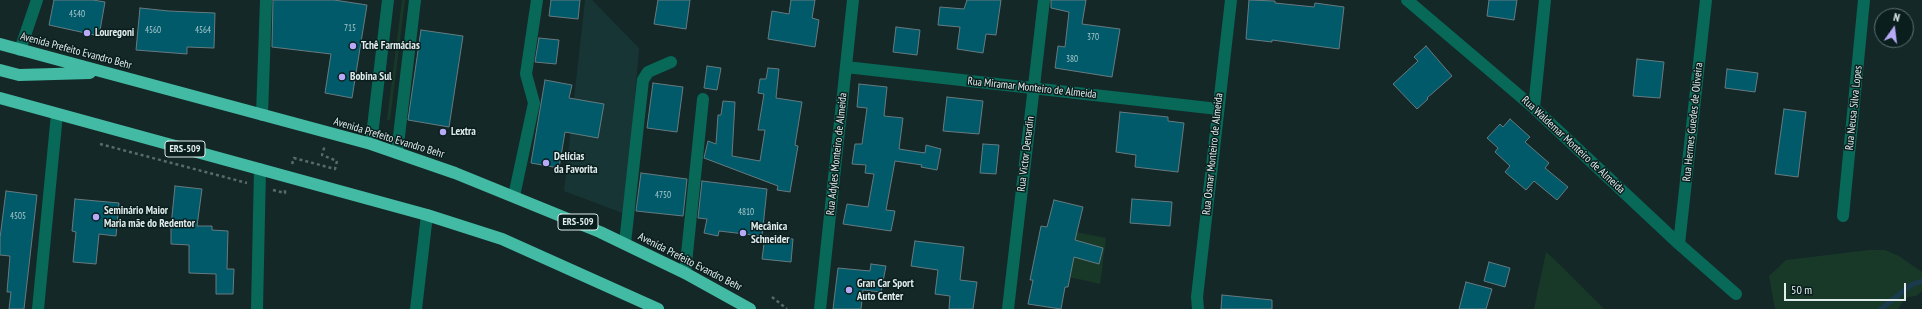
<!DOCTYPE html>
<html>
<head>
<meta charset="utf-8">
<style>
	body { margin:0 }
	#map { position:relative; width:1922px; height:309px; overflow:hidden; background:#142828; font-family:"PT Sans Narrow",sans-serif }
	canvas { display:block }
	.north { position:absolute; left:1874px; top:8px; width:40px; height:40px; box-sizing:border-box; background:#0b1e1e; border:1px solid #617171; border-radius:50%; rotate:14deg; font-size:11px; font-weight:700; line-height:16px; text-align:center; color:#e1eded }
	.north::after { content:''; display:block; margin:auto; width:14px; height:18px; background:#b7abf8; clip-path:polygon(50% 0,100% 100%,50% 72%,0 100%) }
	.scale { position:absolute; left:1784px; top:283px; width:122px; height:18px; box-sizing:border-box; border:2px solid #e1eded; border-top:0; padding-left:5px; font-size:12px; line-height:14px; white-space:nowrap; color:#e1eded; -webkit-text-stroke:3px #0b1e1e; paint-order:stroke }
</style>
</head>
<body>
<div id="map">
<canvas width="1922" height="309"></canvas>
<div class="north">N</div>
<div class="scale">50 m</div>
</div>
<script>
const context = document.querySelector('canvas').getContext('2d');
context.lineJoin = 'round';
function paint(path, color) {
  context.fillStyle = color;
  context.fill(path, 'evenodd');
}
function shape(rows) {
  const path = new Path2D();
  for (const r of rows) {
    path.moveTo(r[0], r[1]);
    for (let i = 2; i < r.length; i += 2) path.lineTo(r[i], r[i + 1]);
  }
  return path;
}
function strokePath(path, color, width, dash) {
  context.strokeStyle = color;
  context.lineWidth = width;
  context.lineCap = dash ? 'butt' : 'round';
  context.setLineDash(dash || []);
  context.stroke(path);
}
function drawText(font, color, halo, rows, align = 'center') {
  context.font = font + ' "PT Sans Narrow",sans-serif';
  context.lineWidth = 3;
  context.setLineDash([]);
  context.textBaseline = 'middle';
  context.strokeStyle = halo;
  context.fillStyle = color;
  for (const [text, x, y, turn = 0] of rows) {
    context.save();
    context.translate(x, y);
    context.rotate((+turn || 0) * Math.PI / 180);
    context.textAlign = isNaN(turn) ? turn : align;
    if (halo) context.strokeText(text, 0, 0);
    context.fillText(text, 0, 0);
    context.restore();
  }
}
paint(shape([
	[585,0,592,0,639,48,625,214,564,191]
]), '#173535');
paint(shape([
	[402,0,405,0,390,120,387,120],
	[1050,227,1106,238,1100,284,1043,271],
	[1869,250,1885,250,1899,256,1922,272,1922,291,1916,296,1908,297,1903,301,1898,309,1775,309,1769,276,1786,260],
	[1546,252,1554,259,1604,309,1534,309]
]), '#183928');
strokePath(shape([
	[1881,309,1911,285,1922,281]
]), '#193b4d', 5);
const building = shape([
	[54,0,93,0,105,2,99,36,49,25,54,0],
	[273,0,334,0,367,5,352,98,325,93,331,54,272,47,273,0],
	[551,0,580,0,578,19,549,16,551,0],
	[658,0,690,0,686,29,654,24,658,0],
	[791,0,815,0,812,18,819,20,815,47,768,39,772,11,789,14,791,0],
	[967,0,1001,0,996,35,986,34,983,53,957,49,960,27,938,25,940,7,964,9,967,0],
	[1051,0,1086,0,1082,24,1120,29,1112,77,1055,68,1058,46,1065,47,1069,12,1051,8,1051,0],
	[1249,0,1275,1,1275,3,1314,7,1315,3,1344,7,1339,49,1272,40,1272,42,1246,39,1249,0],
	[1489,0,1517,0,1514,20,1487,16,1489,0],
	[140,8,169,11,215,13,214,48,187,47,187,54,136,50,140,8],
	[896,27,920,30,917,55,893,52,896,27],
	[421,30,463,36,449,127,408,120,421,30],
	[539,38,559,40,556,64,535,62,539,38],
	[1426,46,1452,76,1427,98,1428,99,1417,109,1393,84,1418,61,1414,57,1426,46],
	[1637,59,1664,62,1660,98,1633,96,1637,59],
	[707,66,721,68,717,90,704,88,707,66],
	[768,68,779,69,776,98,802,102,795,145,798,146,790,192,777,190,778,186,704,158,708,141,716,144,718,115,721,115,723,101,735,102,732,156,760,161,765,130,758,130,764,94,758,93,760,79,766,79,768,68],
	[1727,69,1758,73,1755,92,1725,88,1727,69],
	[545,80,572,85,569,98,604,104,598,138,565,132,559,168,531,163,545,80],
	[653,83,683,87,677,132,647,128,653,83],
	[859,84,887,87,884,116,903,118,899,149,925,153,926,145,941,149,937,170,921,167,922,165,895,161,886,210,895,211,891,231,843,224,847,204,868,207,874,174,865,173,866,165,852,164,855,144,862,144,867,108,857,107,859,84],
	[947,97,983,101,979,134,943,131,947,97],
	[1784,109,1806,112,1798,177,1775,174,1784,109],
	[1120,112,1168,117,1168,121,1184,123,1178,172,1135,167,1136,155,1116,152,1120,112],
	[1510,119,1530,137,1525,142,1549,163,1545,168,1568,187,1557,200,1534,181,1526,190,1505,172,1510,166,1495,152,1498,148,1487,138,1500,124,1503,127,1510,119],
	[983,144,999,145,996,174,980,173,983,144],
	[641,173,687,179,683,216,636,211,641,173],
	[702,181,767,189,762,236,719,231,718,236,704,233,707,219,698,218,702,181],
	[175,186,202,189,197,226,212,226,212,230,228,231,227,269,234,269,233,294,216,294,216,274,189,273,189,245,171,244,171,226,175,186],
	[6,191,37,195,24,309,9,309,11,292,7,292,10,256,0,255,0,238,6,191],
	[75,199,119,203,116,236,99,234,96,264,73,262,76,232,72,231,75,199],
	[1132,199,1172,202,1170,226,1130,223,1132,199],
	[1054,200,1083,207,1075,240,1103,248,1099,264,1074,257,1068,287,1065,287,1061,309,1028,304,1033,280,1030,280,1041,226,1047,227,1054,200],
	[765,236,793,239,791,262,762,259,765,236],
	[915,241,964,247,960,280,977,282,973,309,949,309,950,296,935,294,938,270,911,266,915,241],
	[1489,262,1510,268,1505,287,1484,281,1489,262],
	[871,264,886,266,881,292,863,290,861,309,833,309,838,268,870,271,871,264],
	[1466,282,1492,289,1486,309,1459,309,1466,282],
	[1222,295,1272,300,1272,309,1221,309,1222,295]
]);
paint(building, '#005a6a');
strokePath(building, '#667b80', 1);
strokePath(shape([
	[100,144,247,183],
	[292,164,294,158,335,169,337,161,322,155,325,145],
	[273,190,285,193,285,190],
	[772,297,787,309]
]), '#596a6a', 2.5, [3, 3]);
strokePath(shape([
	[1407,0,1534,108,1679,244,1736,294],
	[20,50,37,0],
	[846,67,1218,109],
	[1534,108,1545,0],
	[262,115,266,0],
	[371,144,388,0],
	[397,153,415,0],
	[514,196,534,103,526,74,537,0],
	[1843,216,1864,0],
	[625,243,643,80,648,72,671,62],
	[1679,244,1706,0],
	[685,273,703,99],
	[38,309,57,114],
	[257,309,260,169],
	[416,309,427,215],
	[820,309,853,0],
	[1008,309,1044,0],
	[1198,309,1197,297,1231,0]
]), '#086959', 12);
strokePath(shape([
	[0,44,371,144,455,173,600,232,685,273,750,309],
	[0,70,19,75,90,73],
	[0,98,427,215,502,239,658,309]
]), '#43bba4', 12);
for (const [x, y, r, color] of [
	[87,33,4,"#b7abf8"],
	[353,46,4,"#b7abf8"],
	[342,77,4,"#b7abf8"],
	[443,132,4,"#b7abf8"],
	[546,163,4,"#b7abf8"],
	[96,217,4,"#b7abf8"],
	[743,233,4,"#b7abf8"],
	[849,290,4,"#b7abf8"]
]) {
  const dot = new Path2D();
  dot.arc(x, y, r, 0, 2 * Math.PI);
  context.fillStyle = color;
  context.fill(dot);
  strokePath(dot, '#0b1e1e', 1.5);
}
drawText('9px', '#a9c8cc', null, [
	["4540",77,14],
	["715",350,28],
	["4560",153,30],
	["4564",203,30],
	["370",1093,37],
	["380",1072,59],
	["4750",663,195],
	["4810",746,212],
	["4505",18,216]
]);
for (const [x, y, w] of [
	[185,149,40],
	[578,222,40]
]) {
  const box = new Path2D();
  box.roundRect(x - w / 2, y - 8, w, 16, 3);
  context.fillStyle = '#0b1e1e';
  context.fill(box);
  strokePath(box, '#e1eded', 1);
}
drawText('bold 10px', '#e1eded', null, [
	["ERS-509",185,149],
	["ERS-509",578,222]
]);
drawText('bold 11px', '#e1eded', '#0b1e1e', [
	["Louregoni",95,33],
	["Tchê Farmácias",361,46],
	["Bobina Sul",350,77],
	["Lextra",451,132],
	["Delícias",554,157],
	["da Favorita",554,170],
	["Seminário Maior",104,211],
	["Maria mãe do Redentor",104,224],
	["Mecânica",751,227],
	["Schneider",751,240],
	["Gran Car Sport",857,284],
	["Auto Center",857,297]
], 'left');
drawText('11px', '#e1eded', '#0b1e1e', [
	["Avenida Prefeito Evandro Behr",76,51,15],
	["Rua Miramar Monteiro de Almeida",1032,88,6],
	["Rua Neusa Silva Lopes",1854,108,-84],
	["Rua Hermes Guedes de Oliveira",1693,122,-84],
	["Avenida Prefeito Evandro Behr",389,138,17],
	["Rua Waldemar Monteiro de Almeida",1573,145,43],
	["Rua Adyles Monteiro de Almeida",837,154,-84],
	["Rua Victor Denardin",1026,154,-83],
	["Rua Osmar Monteiro de Almeida",1213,154,-84],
	["Avenida Prefeito Evandro Behr",690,262,27]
]);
</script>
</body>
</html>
